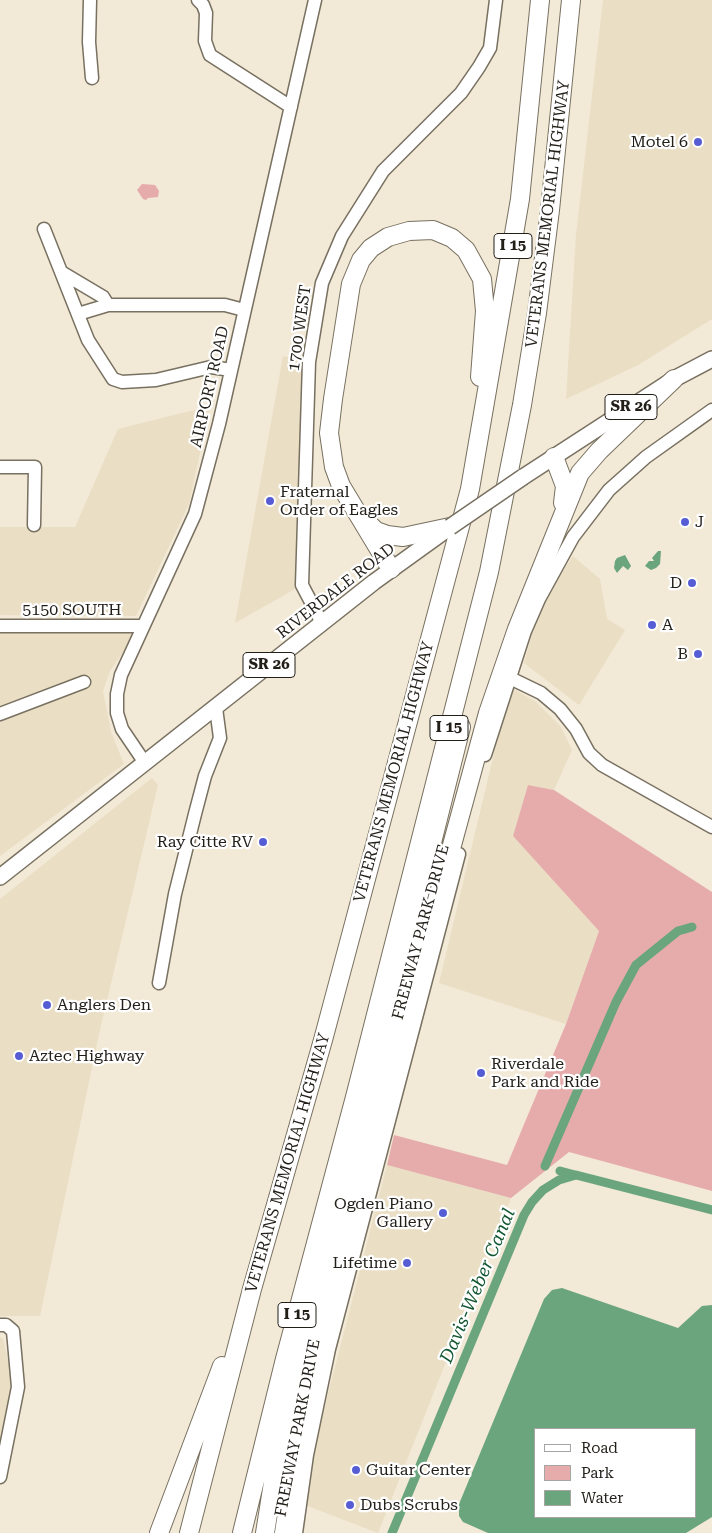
<!DOCTYPE html>
<html>
<head>
<meta charset="utf-8">
<style>
	body { margin:0 }
	#map { position:relative; width:712px; height:1533px; overflow:hidden; background:#f2e9d6; font-family:"Roboto Serif",serif }
	canvas { display:block }
	.legend { position:absolute; left:534px; top:1428px; width:162px; height:90px; box-sizing:border-box; background:#fff; border:1px solid #a7a5a3; margin:0; padding:6px 9px; list-style:none; font-size:15px; color:#221e18 }
	.legend li { display:flex; align-items:center; gap:10px; height:25px }
	.legend b { width:25px; border:1px solid #a7a5a3 }
</style>
</head>
<body>
<div id="map">
<canvas width="712" height="1533"></canvas>
<ul class="legend">
<li><b style="height:6px;background:#fff"></b>Road</li>
<li><b style="height:14px;background:#e6acac"></b>Park</li>
<li><b style="height:14px;background:#6ba57d"></b>Water</li>
</ul>
</div>
<script>
const context = document.querySelector('canvas').getContext('2d');
context.lineJoin = 'round';
function paint(path, color) {
  context.fillStyle = color;
  context.fill(path, 'evenodd');
}
function shape(rows) {
  const path = new Path2D();
  for (const r of rows) {
    path.moveTo(r[0], r[1]);
    for (let i = 2; i < r.length; i += 2) path.lineTo(r[i], r[i + 1]);
  }
  return path;
}
function strokePath(path, color, width, dash) {
  context.strokeStyle = color;
  context.lineWidth = width;
  context.lineCap = dash ? 'butt' : 'round';
  context.setLineDash(dash || []);
  context.stroke(path);
}
function drawText(font, color, halo, rows, align = 'center') {
  context.font = font + ' "Roboto Serif",serif';
  context.lineWidth = 4.5;
  context.setLineDash([]);
  context.textBaseline = 'middle';
  context.strokeStyle = halo;
  context.fillStyle = color;
  for (const [text, x, y, turn = 0] of rows) {
    context.save();
    context.translate(x, y);
    context.rotate((+turn || 0) * Math.PI / 180);
    context.textAlign = isNaN(turn) ? turn : align;
    if (halo) context.strokeText(text, 0, 0);
    context.fillText(text, 0, 0);
    context.restore();
  }
}
paint(shape([
	[603,0,712,0,712,319,638,365,566,399,576,235],
	[283,356,309,362,302,585,235,623],
	[210,406,189,504,136,616,0,615,0,527,75,527,118,429],
	[573,556,600,579,607,619,625,630,579,705,524,663,540,606],
	[123,630,134,636,110,671,103,691,111,732,124,764,0,856,0,631],
	[510,687,536,702,561,727,572,750,554,790,528,785,513,836,599,931,566,1024,439,983],
	[152,778,158,785,99,1034,40,1316,0,1316,0,899],
	[387,1165,511,1198,378,1533,300,1503],
	[0,1337,3,1339,13,1382,0,1461]
]), '#eadec4');
paint(shape([
	[142,184,155,185,159,191,158,197,148,198,146,200,143,199,137,190],
	[528,785,554,790,712,892,712,1191,569,1152,511,1198,387,1165,394,1135,507,1165,566,1024,599,931,513,836]
]), '#e6acac');
paint(shape([
	[658,551,661,551,660,564,656,568,651,570,645,566,649,561,654,561,652,558],
	[625,555,631,566,628,570,623,566,617,573,614,568,615,561,617,558],
	[562,1288,678,1328,702,1306,712,1305,712,1517,686,1533,488,1533,463,1522,459,1516,459,1504,544,1299,552,1290],
	[536,1429,696,1429,696,1517,536,1517]
]), '#6ba57d');
strokePath(shape([
	[545,1166,616,1002,636,965,678,931,692,927],
	[560,1171,575,1175],
	[392,1533,524,1215,532,1202,543,1190,559,1180,576,1175,712,1210]
]), '#6ba57d', 9);
const minor = shape([
	[90,0,89,42,92,78],
	[198,0,203,5,206,13,205,41,210,55,291,107],
	[44,229,88,340,113,379,122,382,156,380,211,367,231,370],
	[61,272,103,297,108,305,225,305,244,310],
	[78,314,108,305],
	[0,467,35,467,34,525],
	[322,623,302,585,309,362,322,283,342,236,383,171,461,93,479,67,490,48,496,0],
	[0,626,143,626],
	[510,678,541,693,560,709,576,729,589,753,602,765,712,827],
	[0,714,84,682],
	[485,755,525,631,539,599,573,537,609,490,646,457,712,410],
	[145,763,122,729,117,713,117,694,121,675,195,514,219,424,315,0],
	[159,983,175,894,195,814,205,776,220,738,216,708],
	[0,1325,6,1325,13,1331,18,1387,0,1477],
	[296,1533,307,1455,329,1349,459,854]
]);
const major = shape([
	[523,477,674,379,712,359],
	[0,877,374,582,449,528]
]);
const highway = shape([
	[554,457,565,486,563,503],
	[366,521,376,531,387,535,403,537,450,527],
	[391,569,341,486,334,467,329,433,333,399,351,284,361,260,371,248,388,237,409,231,433,230,452,238,466,250,482,279,485,311,480,377],
	[159,1533,222,1366],
	[189,1533,252,1289,323,1040,470,489,520,199,540,0],
	[242,1533,285,1359,355,1097,489,572,522,405,537,313,550,210,571,0],
	[265,1533,276,1464,461,727],
	[284,1533,297,1447,342,1249,488,713,517,629,580,473,599,451,674,379]
]);
strokePath(minor, '#787060', 15);
strokePath(major, '#787060', 18);
strokePath(highway, '#787060', 20);
strokePath(minor, '#fff', 12);
strokePath(major, '#fff', 15);
strokePath(highway, '#fff', 18);
const majorBridge = shape([
	[450,527,523,477]
]);
strokePath(majorBridge, '#787060', 18, []);
strokePath(majorBridge, '#fff', 15);
for (const [x, y, r, color] of [
	[698,142,5,"#565dd4"],
	[270,501,5,"#565dd4"],
	[685,522,5,"#565dd4"],
	[692,583,5,"#565dd4"],
	[652,625,5,"#565dd4"],
	[698,654,5,"#565dd4"],
	[263,842,5,"#565dd4"],
	[47,1005,5,"#565dd4"],
	[19,1056,5,"#565dd4"],
	[481,1073,5,"#565dd4"],
	[443,1213,5,"#565dd4"],
	[407,1263,5,"#565dd4"],
	[356,1470,5,"#565dd4"],
	[350,1505,5,"#565dd4"]
]) {
  const dot = new Path2D();
  dot.arc(x, y, r, 0, 2 * Math.PI);
  context.fillStyle = color;
  context.fill(dot);
  strokePath(dot, '#fff', 2);
}
for (const [x, y, w] of [
	[513,246,38],
	[631,407,52],
	[269,665,52],
	[449,728,38],
	[297,1315,38]
]) {
  const box = new Path2D();
  box.roundRect(x - w / 2, y - 12.5, w, 25, 4);
  context.fillStyle = '#fff';
  context.fill(box);
  strokePath(box, '#221e18', 1);
}
drawText('bold 15px', '#221e18', null, [
	["I 15",513,246],
	["SR 26",631,407],
	["SR 26",269,665],
	["I 15",449,728],
	["I 15",297,1315]
]);
drawText('16px', '#221e18', '#fff', [
	["Motel 6",688,142,"right"],
	["Fraternal",280,492],
	["Order of Eagles",280,510],
	["J",695,522],
	["D",682,583,"right"],
	["A",662,625],
	["B",688,654,"right"],
	["Ray Citte RV",253,842,"right"],
	["Anglers Den",57,1005],
	["Aztec Highway",29,1056],
	["Riverdale",491,1064],
	["Park and Ride",491,1082],
	["Ogden Piano",433,1204,"right"],
	["Gallery",433,1222,"right"],
	["Lifetime",397,1263,"right"],
	["Guitar Center",366,1470],
	["Dubs Scrubs",360,1505]
], 'left');
drawText('16px', '#221e18', '#fff', [
	["VETERANS MEMORIAL HIGHWAY",548,214,-83],
	["1700 WEST",300,328,-82],
	["AIRPORT ROAD",210,387,-77],
	["RIVERDALE ROAD",336,591,-38],
	["5150 SOUTH",72,610],
	["VETERANS MEMORIAL HIGHWAY",394,772,-75],
	["FREEWAY PARK DRIVE",421,932,-75],
	["VETERANS MEMORIAL HIGHWAY",288,1163,-74],
	["FREEWAY PARK DRIVE",298,1428,-79]
]);
drawText('italic 18px', '#125630', '#fff', [
	["Davis-Weber Canal",478,1286,-67]
]);
</script>
</body>
</html>
